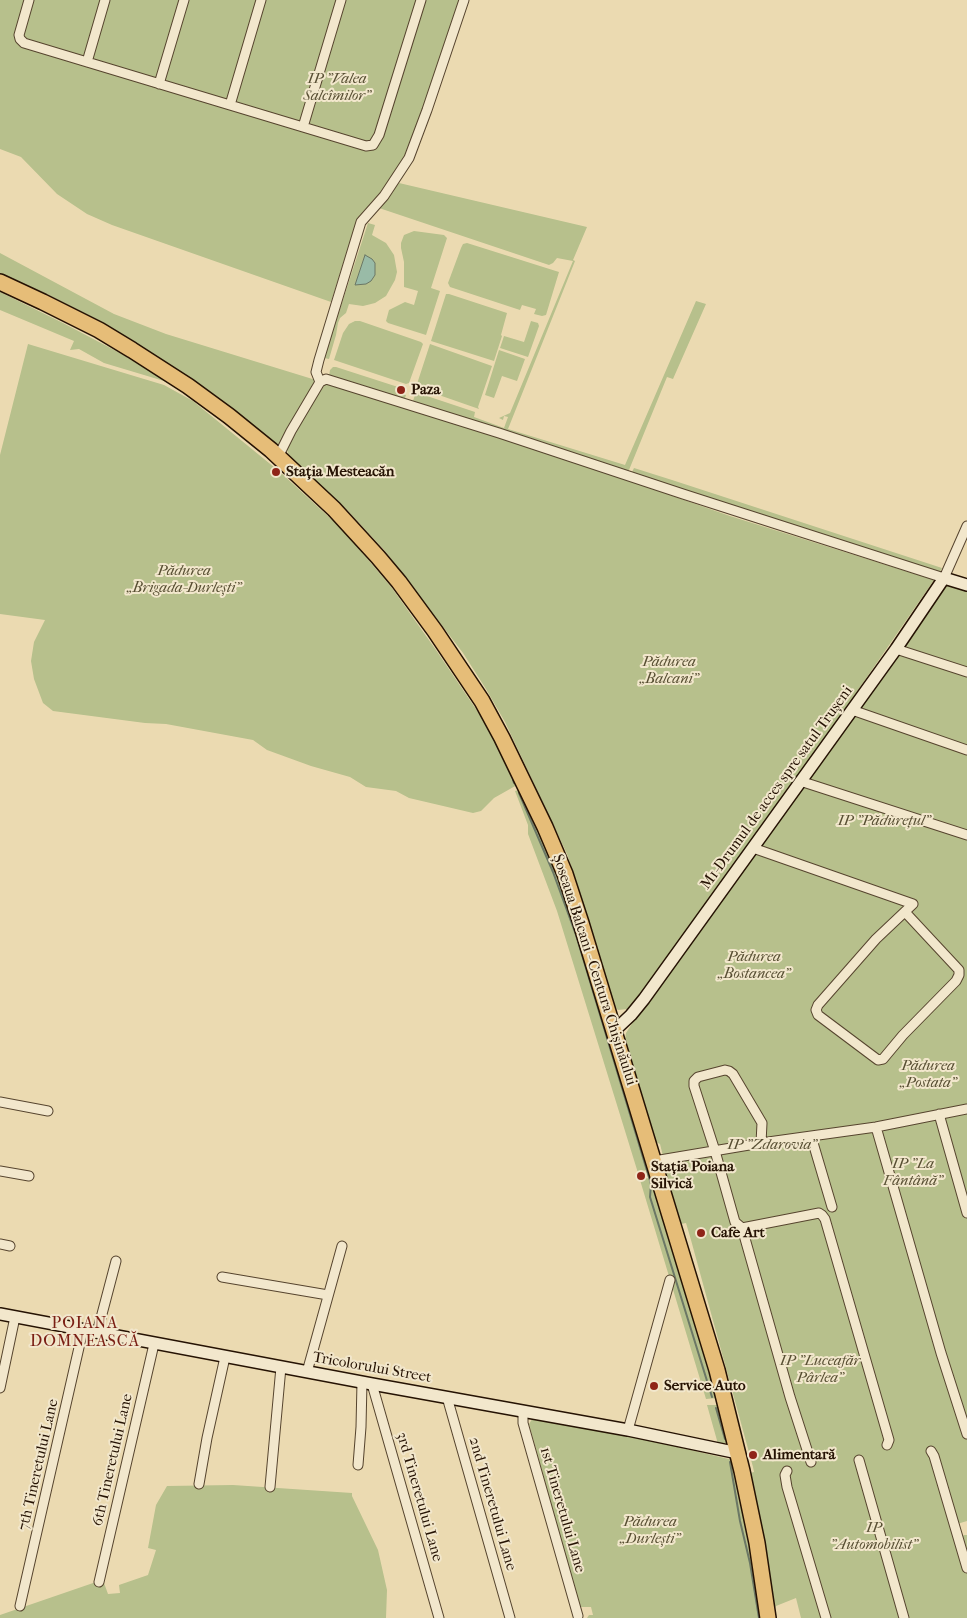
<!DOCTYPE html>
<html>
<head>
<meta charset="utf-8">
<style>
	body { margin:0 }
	canvas { display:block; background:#ebdab1 }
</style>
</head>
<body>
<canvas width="967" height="1618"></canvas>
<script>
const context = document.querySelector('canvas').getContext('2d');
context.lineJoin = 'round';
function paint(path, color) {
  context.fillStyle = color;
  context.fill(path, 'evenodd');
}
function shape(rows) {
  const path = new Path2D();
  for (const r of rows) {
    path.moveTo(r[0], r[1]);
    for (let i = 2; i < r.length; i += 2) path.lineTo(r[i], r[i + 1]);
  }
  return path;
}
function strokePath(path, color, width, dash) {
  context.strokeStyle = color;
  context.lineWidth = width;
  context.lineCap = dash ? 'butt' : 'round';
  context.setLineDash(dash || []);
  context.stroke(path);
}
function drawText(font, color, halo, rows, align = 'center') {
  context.font = font + ' "IM FELL French Canon",serif';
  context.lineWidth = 4;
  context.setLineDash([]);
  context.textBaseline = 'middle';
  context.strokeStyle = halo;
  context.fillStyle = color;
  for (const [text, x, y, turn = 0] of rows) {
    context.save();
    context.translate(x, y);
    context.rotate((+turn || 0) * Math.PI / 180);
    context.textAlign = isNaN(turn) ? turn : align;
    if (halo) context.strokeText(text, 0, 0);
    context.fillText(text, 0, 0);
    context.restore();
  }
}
paint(shape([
	[0,0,468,0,449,54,402,163,380,195,357,219,331,302,112,225,87,214,57,194,21,157,0,149],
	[399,183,587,227,573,260,575,261,508,429,625,465,696,301,706,304,673,379,667,377,629,470,626,472,414,403,413,401,415,395,418,393,475,412,474,417,504,428,508,417,504,416,503,420,499,418,510,413,573,261,557,258,553,263,549,265,379,208],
	[368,223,375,225,372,235,386,243,394,255,397,272,395,280,386,296,375,303,363,306,349,304,346,313,340,318,338,323,336,335,329,359,324,358],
	[414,231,444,235,447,238,431,288,440,291,426,335,388,323,386,321,389,310,405,302,414,305,418,291,404,287,404,262,401,248,401,243,404,235],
	[467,243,559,272,546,315,542,316,534,314,536,309,522,305,520,310,450,287,448,283,461,248,463,244],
	[0,253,114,314,166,334,524,444,730,516,934,580,827,735,641,995,627,1009,618,1010,615,1007,576,880,567,854,505,722,486,689,463,653,385,551,347,510,289,456,286,447,281,443,277,447,207,392,131,339,49,295,0,273],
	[0,292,63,323,118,352,186,392,164,381,104,363,79,349,70,350,74,341,0,310],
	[446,294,449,294,507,313,501,335,502,336,494,361,431,341],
	[355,321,360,321,421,342,423,344,409,383,406,384,334,360,343,333,349,324],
	[531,321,538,323,539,326,528,357,500,348,504,336,524,342],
	[28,344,164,385,193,401,280,472,343,530,392,588,436,650,484,721,517,785,494,798,481,811,473,813,409,798,396,791,366,787,350,777,311,766,267,750,253,740,166,724,145,723,53,711,43,703,34,679,31,661,34,642,45,620,0,614,0,455],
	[430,344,492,366,478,407,479,409,416,387],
	[499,350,525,359,517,381,502,376,494,398,485,395],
	[333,367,336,367,398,387,397,392,406,395,405,398,400,399,329,376,330,370],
	[634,468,672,480,942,568,939,574,631,474],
	[946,584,967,590,967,1521,957,1524,961,1538,964,1535,967,1535,967,1618,801,1618,796,1598,776,1606,774,1609,768,1588,746,1474,754,1472,753,1467,691,1240,686,1223,681,1224,663,1169,664,1164,668,1161,663,1156,660,1144,654,1141,624,1045,626,1033,650,995,757,847,804,779],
	[519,790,540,830,562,885,647,1159,646,1170,638,1173,557,911,528,834,528,825,515,791],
	[647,1178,653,1182,717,1398,706,1399,640,1180],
	[707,1405,719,1405,728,1440,724,1445,718,1444],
	[534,1416,567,1421,733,1460,750,1548,760,1618,587,1618,589,1615,593,1615,591,1607,580,1607,529,1424],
	[233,1485,352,1493,352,1496,378,1550,387,1590,386,1618,0,1618,0,1615,96,1582,104,1583,108,1594,120,1593,119,1585,148,1575,156,1550,148,1548,156,1505,167,1486]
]), '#b7c08c');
const water = shape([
	[365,255,372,259,375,263,375,275,371,281,366,284,355,285,365,255]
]);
paint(water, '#99bba7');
strokePath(water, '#6b7765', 1);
strokePath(shape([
	[513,780,514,783],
	[519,793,553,872,576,935,651,1184,650,1197,712,1397],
	[716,1408,725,1439],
	[730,1462,740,1521,750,1563,759,1618]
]), '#6b7765', 2);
const street = shape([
	[29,0,19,35,20,39,24,43,366,146,373,145,379,135,421,0],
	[87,62,105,0],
	[159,84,184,0],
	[230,105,261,0],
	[303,127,341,0],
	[320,382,316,372,319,360,361,222,384,196,409,158,427,110,464,0],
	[278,457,291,431,320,382,326,379,499,433,683,494,944,578,967,526],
	[896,649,967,672],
	[852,710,967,750],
	[800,781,967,835],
	[753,848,913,904,876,939,818,1005,816,1010,818,1015,878,1060,883,1059,903,1035,956,981,959,975,959,970,905,912],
	[0,1102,48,1111],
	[939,1114,967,1213],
	[876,1127,941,1353,967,1434],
	[811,1136,832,1207],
	[761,1143,762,1123,733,1074,729,1071,725,1070,698,1077,694,1081,694,1086,715,1151,735,1222,742,1228,790,1397,811,1462],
	[654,1161,761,1143,876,1127,967,1109],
	[0,1171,29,1176],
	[742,1228,819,1213,822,1215,825,1219,889,1440,887,1445],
	[0,1244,10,1246],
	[222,1277,328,1295],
	[97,1333,116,1261],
	[307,1372,342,1246],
	[372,1384,439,1618],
	[0,1388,15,1317],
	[447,1397,510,1618],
	[523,1411,523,1423,578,1616],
	[628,1430,670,1280],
	[931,1451,934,1456,967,1568],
	[859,1460,904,1618],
	[358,1465,361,1427,362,1382],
	[787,1471,785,1475,787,1487,826,1618],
	[199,1484,207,1438,225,1357],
	[270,1487,281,1367],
	[99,1582,154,1344],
	[20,1606,83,1330]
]);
const secondary = shape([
	[614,1031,631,1015,644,999,896,649,944,578,967,585],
	[0,1314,372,1384,628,1430,738,1453]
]);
const highway = shape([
	[0,282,43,302,99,330,132,350,188,386,229,416,271,450,334,509,378,557,399,582,435,631,482,701,502,738,545,827,565,874,581,923,717,1370,742,1471,757,1543,768,1618]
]);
strokePath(street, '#56442e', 11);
strokePath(secondary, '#251203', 14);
strokePath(highway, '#251203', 18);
strokePath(street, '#f2e7cc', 9);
strokePath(secondary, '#f2e7cc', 11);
strokePath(highway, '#e6bd78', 15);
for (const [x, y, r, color] of [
	[401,390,5,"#8f2418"],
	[276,472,5,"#8f2418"],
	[641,1176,5,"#8f2418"],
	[701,1233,5,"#8f2418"],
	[654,1386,5,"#8f2418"],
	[753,1455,5,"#8f2418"]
]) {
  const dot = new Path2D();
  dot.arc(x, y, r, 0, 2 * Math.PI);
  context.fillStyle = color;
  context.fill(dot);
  strokePath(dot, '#f2e7cc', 2);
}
drawText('italic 15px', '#584f33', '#f2e7cc', [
	["IP \"Valea",337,79],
	["Salcîmilor\"",337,96],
	["Pădurea",184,571],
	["„Brigada-Durlești”",184,588],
	["Pădurea",669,662],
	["„Balcani”",669,679],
	["IP \"Pădurețul\"",884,821],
	["Pădurea",754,957],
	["„Bostancea”",754,974],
	["Pădurea",928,1066],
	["„Postata”",928,1083],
	["IP \"Zdarovia\"",772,1145],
	["IP \"La",913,1164],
	["Fântână\"",913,1181],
	["IP \"Luceafăr",820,1361],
	["Pârlea\"",820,1378],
	["Pădurea",650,1522],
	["„Durlești”",650,1539],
	["IP",874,1528],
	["\"Automobilist\"",874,1545]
]);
drawText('bold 15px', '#251203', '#f2e7cc', [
	["Paza",411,390],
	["Stația Mesteacăn",286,472],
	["Stația Poiana",651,1167],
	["Silvică",651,1184],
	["Cafe Art",711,1233],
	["Service Auto",664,1386],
	["Alimentară",763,1455]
], 'left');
drawText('15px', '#251203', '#f2e7cc', [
	["M1-Drumul de acces spre satul Trușeni",777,788,-54],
	["Șoseaua Balcani - Centura Chișinăului",594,970,72],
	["Tricolorului Street",372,1368,10],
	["6th Tineretului Lane",113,1460,-77],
	["7th Tineretului Lane",39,1465,-77],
	["3rd Tineretului Lane",419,1497,74],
	["2nd Tineretului Lane",492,1504,74],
	["1st Tineretului Lane",562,1510,74]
]);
context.letterSpacing = '1px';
drawText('16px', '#7a1f14', '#f2e7cc', [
	["POIANA",85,1324],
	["DOMNEASCĂ",85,1342]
]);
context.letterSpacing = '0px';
</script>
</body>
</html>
